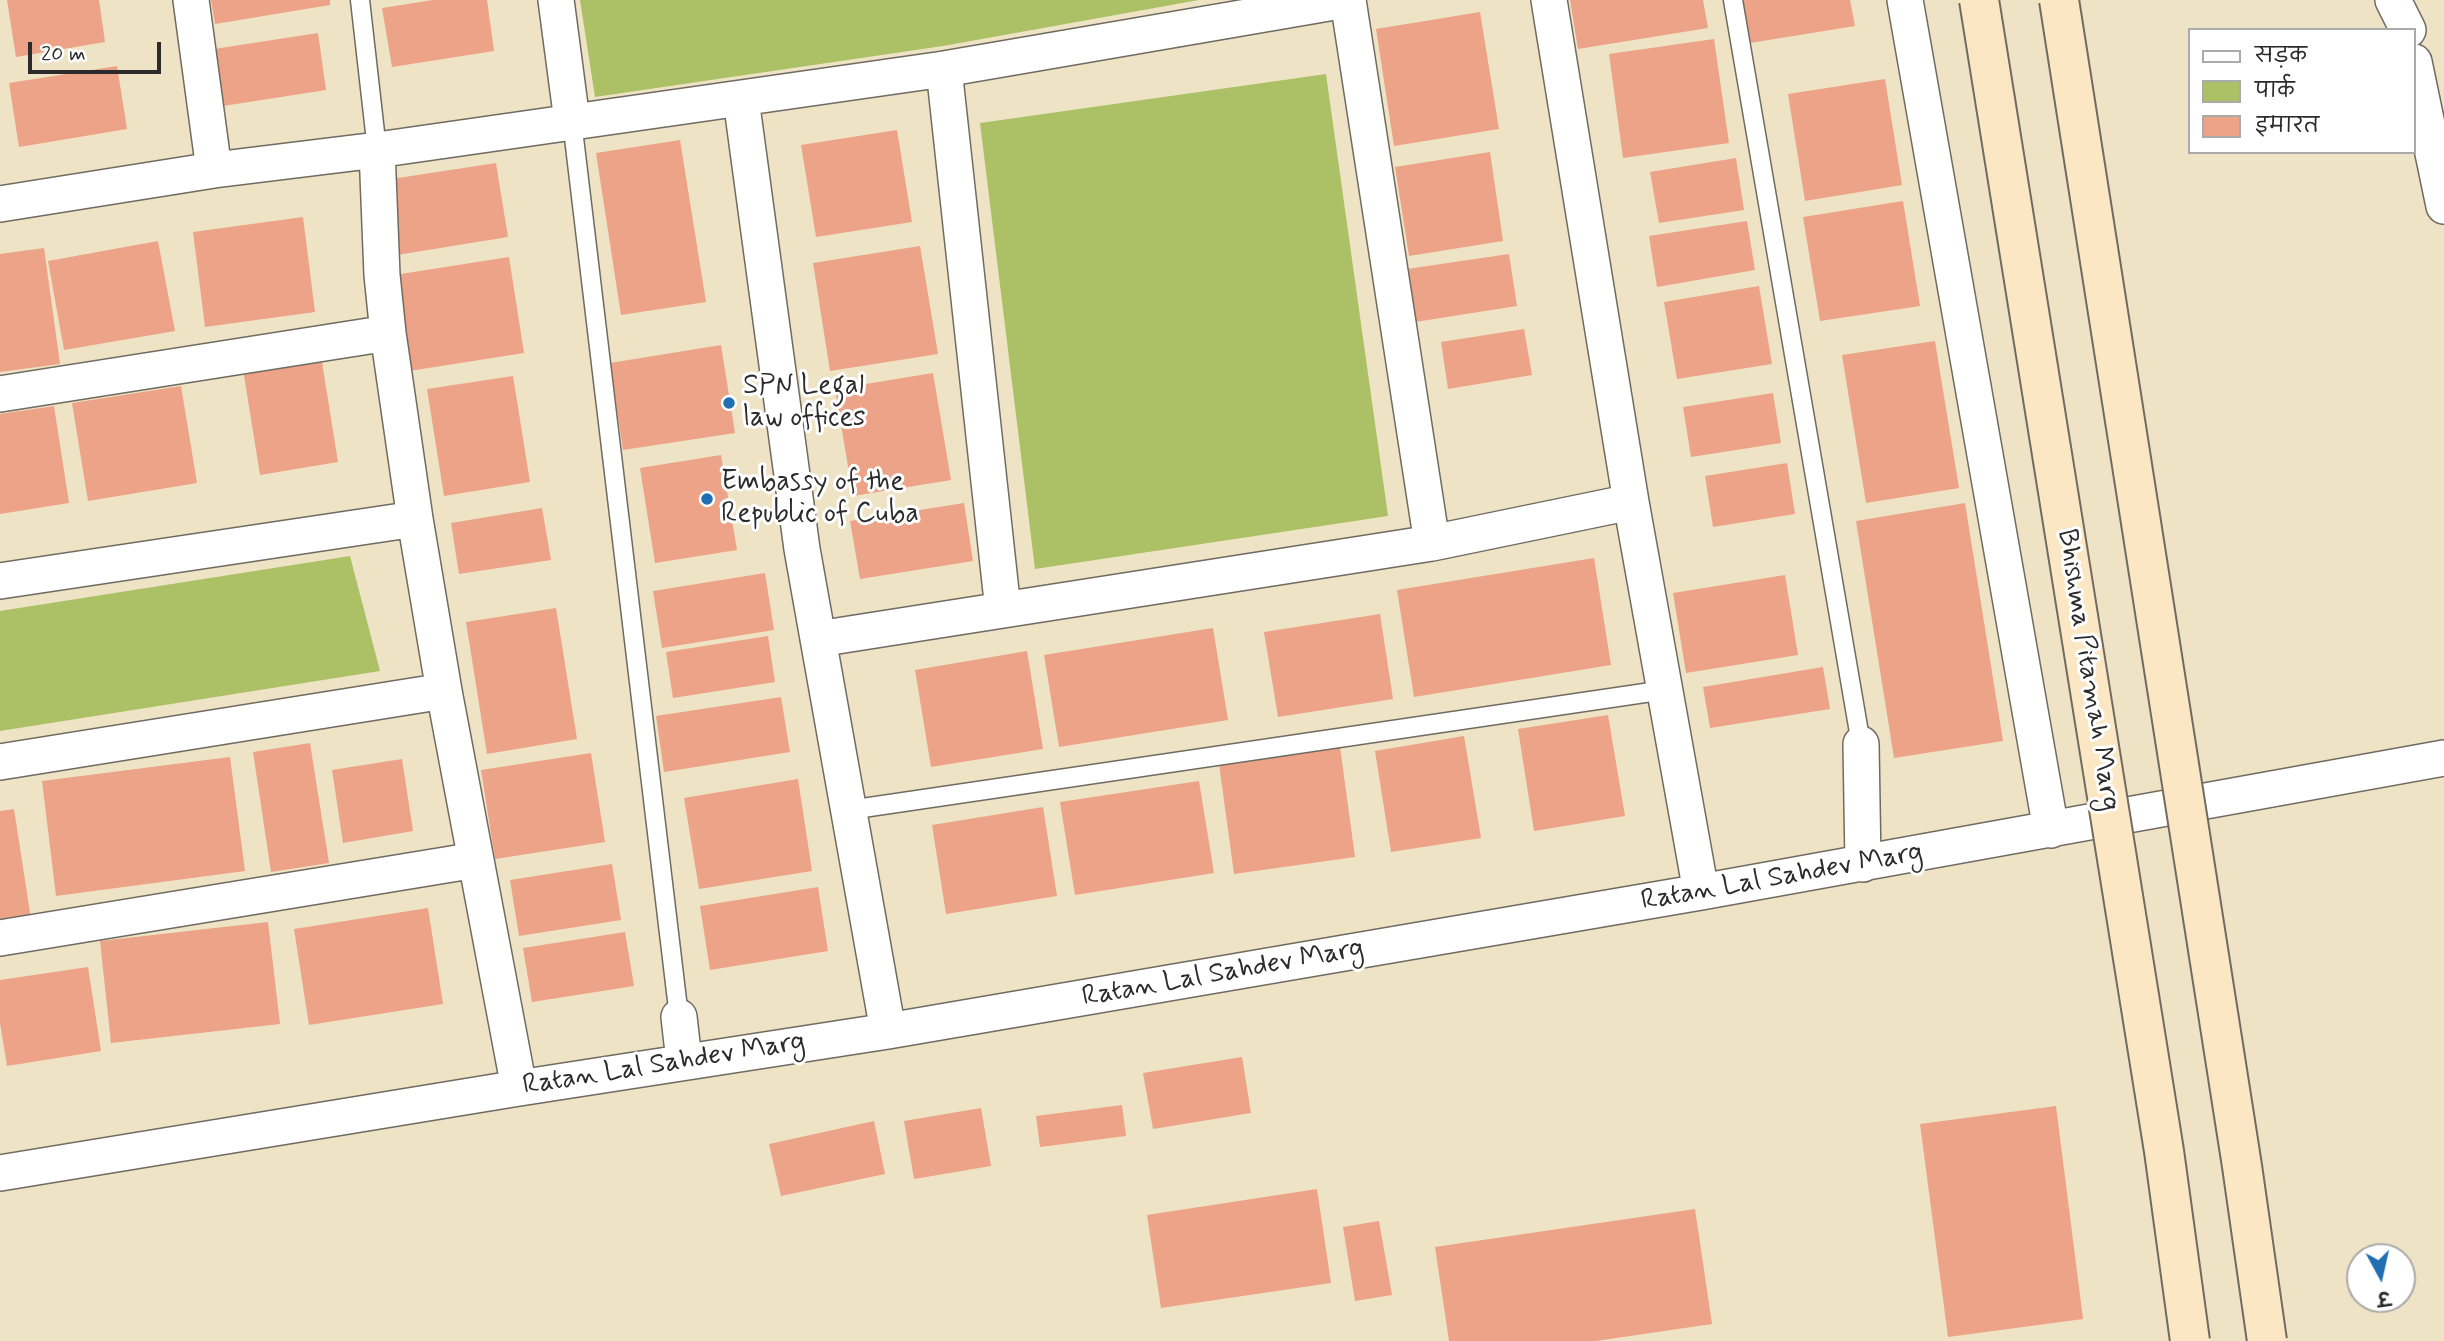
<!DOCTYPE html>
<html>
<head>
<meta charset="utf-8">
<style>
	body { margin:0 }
	#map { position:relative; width:2444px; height:1341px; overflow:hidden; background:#efe3c6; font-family:Mynerve,"Playpen Sans Deva",sans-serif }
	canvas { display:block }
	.legend { position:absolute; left:2188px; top:28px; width:228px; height:126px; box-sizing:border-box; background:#fff; border:2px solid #aaa; margin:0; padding:9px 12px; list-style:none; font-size:21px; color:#2b2b2b }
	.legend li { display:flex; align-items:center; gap:14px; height:35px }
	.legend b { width:35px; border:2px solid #aaa }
	.north { position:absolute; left:2346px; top:1243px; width:70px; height:70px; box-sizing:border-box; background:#fff; border:2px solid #aaa; border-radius:50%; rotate:172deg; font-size:19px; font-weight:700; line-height:28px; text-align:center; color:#2b2b2b }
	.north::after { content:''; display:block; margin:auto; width:24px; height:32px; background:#1f6fb2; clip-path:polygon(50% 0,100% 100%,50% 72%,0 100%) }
	.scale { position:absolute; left:28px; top:42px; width:133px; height:32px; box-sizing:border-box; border:4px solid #2b2b2b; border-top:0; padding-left:9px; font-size:21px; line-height:24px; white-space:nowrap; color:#2b2b2b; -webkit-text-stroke:5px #fff; paint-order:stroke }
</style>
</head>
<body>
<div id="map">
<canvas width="2444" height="1341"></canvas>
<ul class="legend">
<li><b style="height:9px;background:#fff"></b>सड़क</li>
<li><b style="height:19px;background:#acc165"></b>पार्क</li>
<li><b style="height:19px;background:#eca387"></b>इमारत</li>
</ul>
<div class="north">उ</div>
<div class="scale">20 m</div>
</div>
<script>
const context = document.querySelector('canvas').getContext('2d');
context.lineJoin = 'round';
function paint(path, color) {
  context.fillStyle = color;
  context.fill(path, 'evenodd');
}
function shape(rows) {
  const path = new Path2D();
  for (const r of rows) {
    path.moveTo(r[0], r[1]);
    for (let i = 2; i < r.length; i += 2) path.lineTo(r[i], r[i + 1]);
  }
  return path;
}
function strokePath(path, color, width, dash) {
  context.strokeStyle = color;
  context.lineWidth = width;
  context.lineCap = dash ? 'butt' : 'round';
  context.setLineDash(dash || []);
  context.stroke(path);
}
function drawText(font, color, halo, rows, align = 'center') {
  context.font = font + ' Mynerve,sans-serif';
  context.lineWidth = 6;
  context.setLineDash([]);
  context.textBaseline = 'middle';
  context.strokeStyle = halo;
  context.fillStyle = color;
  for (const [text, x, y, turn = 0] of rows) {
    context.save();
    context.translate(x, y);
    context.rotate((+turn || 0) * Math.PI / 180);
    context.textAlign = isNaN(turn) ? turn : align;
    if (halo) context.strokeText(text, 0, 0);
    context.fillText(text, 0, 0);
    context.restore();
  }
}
paint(shape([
	[580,0,1199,0,943,46,595,97],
	[1326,74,1388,516,1035,569,980,123],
	[350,556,380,671,0,731,0,611]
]), '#acc165');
paint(shape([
	[7,0,99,0,105,42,16,57],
	[211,0,330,0,330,5,215,24],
	[433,0,487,0,494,51,392,67,382,8],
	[1570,0,1703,0,1708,28,1578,49],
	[1737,0,1850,0,1855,26,1744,44],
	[1480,12,1499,129,1394,146,1376,29],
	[318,33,326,90,223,106,214,49],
	[1714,39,1729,143,1623,158,1609,54],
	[117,66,127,129,19,147,9,83],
	[1885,79,1902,185,1805,201,1788,94],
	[897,130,912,222,816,237,801,145],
	[680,140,706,302,621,315,596,153],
	[1490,152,1503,241,1409,256,1395,167],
	[1736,158,1744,210,1659,223,1650,172],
	[496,163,508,237,397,255,385,180],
	[1903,201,1920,306,1820,321,1803,217],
	[303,217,315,312,205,327,193,232],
	[1747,221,1755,270,1657,287,1649,236],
	[158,241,175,331,64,350,48,261],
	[920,246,938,354,830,371,813,263],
	[44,248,60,364,0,372,0,254],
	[1509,254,1517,306,1415,322,1407,269],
	[509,257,524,353,403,372,388,276],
	[1759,286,1772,364,1677,379,1664,302],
	[1524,329,1532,375,1448,389,1441,342],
	[1935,341,1959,488,1866,503,1842,355],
	[721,345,735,433,623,450,610,363],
	[320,350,338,462,260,475,242,363],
	[933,373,951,480,853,496,835,389],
	[513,376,530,482,444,496,427,389],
	[181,386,197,483,88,501,72,403],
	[1773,393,1781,443,1691,457,1683,407],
	[54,406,69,503,0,514,0,414],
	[721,455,737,550,655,563,640,468],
	[1787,463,1795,514,1713,527,1705,476],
	[964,503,973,561,860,579,850,521],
	[1965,503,2003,741,1894,758,1856,521],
	[542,508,551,560,459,574,451,523],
	[1594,558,1611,665,1414,697,1397,590],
	[765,573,774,630,662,648,653,591],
	[1785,575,1798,655,1686,673,1673,593],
	[556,608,577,739,487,754,466,622],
	[1380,614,1393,699,1278,717,1264,632],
	[1213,628,1228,720,1059,747,1044,655],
	[768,636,775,682,673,698,666,652],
	[1027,651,1043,749,931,767,915,670],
	[1823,667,1830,709,1710,728,1703,687],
	[781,697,790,752,664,772,656,716],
	[1608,715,1625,816,1534,831,1518,729],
	[1464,736,1481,838,1391,852,1375,751],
	[310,743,329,863,271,872,253,752],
	[1340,747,1355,857,1234,874,1219,764],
	[591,753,605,842,495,859,481,770],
	[230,757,245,871,56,896,42,781],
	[402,759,413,831,343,843,332,770],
	[798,779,812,871,699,889,684,798],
	[1199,781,1214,873,1075,895,1060,802],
	[1043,807,1057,896,946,914,932,825],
	[14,809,31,919,0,923,0,811],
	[612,864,621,920,519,936,510,880],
	[818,887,828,951,710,970,700,906],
	[428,908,443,1004,309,1025,294,929],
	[268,922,280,1024,111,1043,100,941],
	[625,932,634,986,532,1002,523,948],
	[88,967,101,1051,7,1066,0,1023,0,980],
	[1242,1057,1251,1113,1153,1129,1143,1073],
	[1122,1105,1126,1136,1040,1147,1036,1116],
	[2056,1106,2083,1319,1948,1337,1920,1124],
	[981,1108,991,1166,914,1179,904,1121],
	[874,1121,885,1174,781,1196,769,1144],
	[1317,1189,1331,1283,1161,1308,1147,1215],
	[1695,1209,1712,1324,1596,1341,1449,1341,1435,1247],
	[1379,1221,1392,1295,1355,1301,1343,1227]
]), '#eca387');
const lane = shape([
	[360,0,377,150],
	[1733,0,1861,744],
	[572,121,679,1017],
	[849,810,1665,690]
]);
const street = shape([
	[191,0,214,170],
	[556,0,572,121],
	[1549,0,1631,502,1701,892],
	[1905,0,2051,830],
	[2393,0,2408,30],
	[2414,62,2444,206],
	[944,69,1003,610,1432,543,1348,0],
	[741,99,802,549,888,1031],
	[377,150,382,275,388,333,415,519,444,691,519,1088],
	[0,204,214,170,377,150,944,69,1346,0],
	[0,394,388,333],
	[1432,543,1631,502],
	[0,581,415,519],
	[818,639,1003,610],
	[1861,744,1863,864],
	[0,762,444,691],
	[0,938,476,860],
	[679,1017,684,1061],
	[0,1173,519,1088,888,1031,1701,892,2444,758]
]);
strokePath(lane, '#706b61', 21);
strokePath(street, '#706b61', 38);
strokePath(lane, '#fff', 18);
strokePath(street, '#fff', 35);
const secondaryBridge = shape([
	[1979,0,2164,1151,2190,1341],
	[2059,0,2242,1166,2267,1341]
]);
strokePath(secondaryBridge, '#706b61', 42, []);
strokePath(secondaryBridge, '#fbe7c3', 38);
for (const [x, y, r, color] of [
	[729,403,7,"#1f6fb2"],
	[707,499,7,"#1f6fb2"]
]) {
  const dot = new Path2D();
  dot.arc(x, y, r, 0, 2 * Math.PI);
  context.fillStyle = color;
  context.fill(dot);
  strokePath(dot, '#fff', 2.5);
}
drawText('28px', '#2b2b2b', '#fff', [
	["SPN Legal",743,387],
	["law offices",743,419],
	["Embassy of the",721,483],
	["Republic of Cuba",721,515]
], 'left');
drawText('28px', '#2b2b2b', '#fff', [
	["Bhishma Pitamah Marg",2087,670,81],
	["Ratan Lal Sahdev Marg",1782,878,-10],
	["Ratan Lal Sahdev Marg",1223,974,-10],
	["Ratan Lal Sahdev Marg",664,1065,-9]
]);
</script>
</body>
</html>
